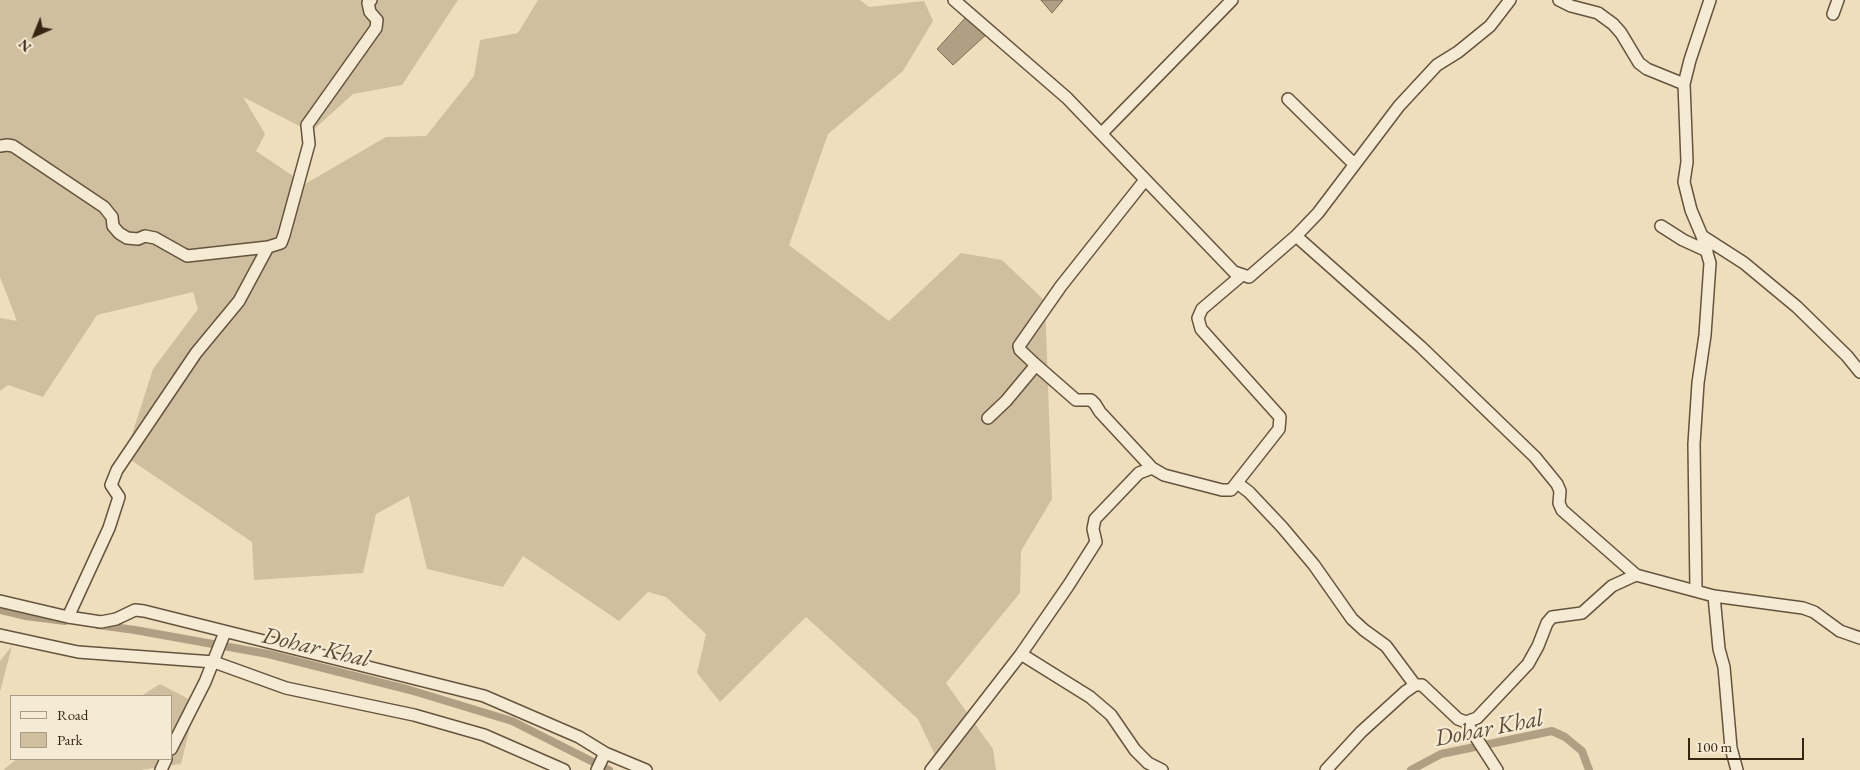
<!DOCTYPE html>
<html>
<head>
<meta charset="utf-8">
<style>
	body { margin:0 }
	#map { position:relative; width:1860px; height:770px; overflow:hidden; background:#efdebc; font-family:"EB Garamond",serif }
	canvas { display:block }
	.legend { position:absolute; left:10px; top:695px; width:162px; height:65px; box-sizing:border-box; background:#f5ead3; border:1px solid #a99b86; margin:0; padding:6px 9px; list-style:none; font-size:15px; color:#362513 }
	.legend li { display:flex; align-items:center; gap:10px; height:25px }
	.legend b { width:25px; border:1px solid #a99b86 }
	.north { position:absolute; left:10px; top:10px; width:50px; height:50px; -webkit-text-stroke:4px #f5ead3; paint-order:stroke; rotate:224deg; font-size:14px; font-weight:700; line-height:20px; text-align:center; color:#362513 }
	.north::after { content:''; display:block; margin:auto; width:18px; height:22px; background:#362513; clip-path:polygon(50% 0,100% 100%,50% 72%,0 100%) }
	.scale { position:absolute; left:1688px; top:738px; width:116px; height:22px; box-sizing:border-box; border:2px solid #362513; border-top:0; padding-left:6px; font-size:15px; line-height:18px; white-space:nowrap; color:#362513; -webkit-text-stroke:4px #f5ead3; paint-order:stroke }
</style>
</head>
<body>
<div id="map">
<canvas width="1860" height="770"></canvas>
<ul class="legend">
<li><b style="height:6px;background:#f5ead3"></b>Road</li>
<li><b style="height:14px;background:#d0bf9f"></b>Park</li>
</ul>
<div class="north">N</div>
<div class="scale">100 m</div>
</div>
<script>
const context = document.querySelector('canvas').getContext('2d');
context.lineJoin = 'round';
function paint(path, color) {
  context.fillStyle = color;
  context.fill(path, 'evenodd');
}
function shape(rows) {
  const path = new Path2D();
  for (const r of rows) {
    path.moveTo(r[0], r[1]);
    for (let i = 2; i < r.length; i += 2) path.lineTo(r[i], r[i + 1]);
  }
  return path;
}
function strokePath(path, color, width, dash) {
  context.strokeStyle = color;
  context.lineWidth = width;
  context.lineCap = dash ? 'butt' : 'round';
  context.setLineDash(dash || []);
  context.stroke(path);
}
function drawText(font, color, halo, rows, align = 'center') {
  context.font = font + ' "EB Garamond",serif';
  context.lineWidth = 4.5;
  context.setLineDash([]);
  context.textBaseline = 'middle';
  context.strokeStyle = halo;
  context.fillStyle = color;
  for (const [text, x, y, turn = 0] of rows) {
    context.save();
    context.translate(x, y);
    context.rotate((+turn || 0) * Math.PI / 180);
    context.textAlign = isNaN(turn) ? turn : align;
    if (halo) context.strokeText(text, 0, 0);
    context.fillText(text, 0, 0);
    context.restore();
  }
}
paint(shape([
	[0,0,458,0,402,85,353,94,311,132,243,97,265,134,256,151,305,184,386,137,426,136,474,76,480,40,518,33,538,0,860,0,869,7,924,1,933,21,903,71,828,134,789,245,889,321,961,253,1002,260,1045,301,1052,499,1021,551,1020,593,946,683,993,749,996,770,942,770,918,719,806,617,720,702,697,673,706,634,666,597,648,592,619,621,523,556,503,587,427,569,409,496,376,514,363,573,254,580,252,542,125,456,153,369,198,309,193,292,97,315,43,397,8,385,0,391,0,318,17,321,0,277],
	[12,646,0,692,0,661],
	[160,684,196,703,181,764,141,770,3,770,17,759,171,759,171,696,141,696]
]), '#d0bf9f');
const water = shape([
	[1041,0,1063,0,1052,13,1041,0],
	[967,16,989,32,953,65,937,49,967,16]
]);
paint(water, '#b09f83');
strokePath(water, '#7f6e56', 1);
strokePath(shape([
	[0,610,26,616,65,621],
	[98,625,135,630,268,654,410,690,512,721,609,770],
	[1411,770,1441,754,1552,731,1565,737,1582,751,1589,770]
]), '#b09f83', 8);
const minor = shape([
	[954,0,1067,98,1234,272,1249,277,1296,236,1421,347,1535,457,1557,484,1560,491,1559,503,1562,510,1636,575,1714,596,1719,649,1724,667,1731,748,1737,770],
	[1559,0,1571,6,1598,13,1613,24,1621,33,1639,63,1647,69,1684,84],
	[1833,14,1838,0],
	[1288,99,1354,164],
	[1102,133,1232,0],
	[0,146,7,145,13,146,104,207,112,217,113,226,119,233,127,238,138,239,145,236,155,238,187,256,268,247],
	[1145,180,1061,286,1019,346,1020,350,1036,365,1076,400,1091,400,1095,404,1100,412,1152,468],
	[1661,226,1683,240,1707,251],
	[1296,236,1318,213,1399,106,1437,65,1458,52,1490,26,1510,0],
	[1702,236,1744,263,1797,307,1847,356,1860,372],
	[988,418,1006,401,1036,365],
	[1237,483,1249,492,1282,527,1314,565,1352,619,1364,630,1386,646,1415,685],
	[1696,591,1694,444,1698,383,1705,335,1710,263,1702,236,1691,210,1684,182,1687,162,1684,84,1690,60,1710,0],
	[1714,596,1803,608,1814,612,1840,631,1860,638],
	[0,601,68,617,101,622,116,619,135,610,144,611,484,696,579,737,605,753,646,770],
	[68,617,109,528,119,497,111,485,117,470,196,353,239,301,268,247,281,243,284,235,309,144,307,125,376,28,377,20,370,12,368,3,371,0],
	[0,635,78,652,214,662,286,688,414,715,484,735,564,770],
	[1021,654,1090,697,1111,715,1135,750,1148,763,1162,770],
	[1466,722,1497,770],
	[171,749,205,682,225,632],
	[161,770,166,759],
	[597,770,605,753],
	[931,770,1021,654,1068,586,1096,542,1093,529,1095,519,1139,473,1152,468,1164,475,1222,490,1231,490,1279,429,1280,417,1201,329,1198,318,1202,309,1242,275],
	[1326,770,1361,732,1405,692,1415,685,1422,685,1458,719,1466,722,1477,718,1528,664,1538,646,1547,623,1552,617,1582,613,1612,586,1636,575]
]);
strokePath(minor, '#64533d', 14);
strokePath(minor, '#f5ead3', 11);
drawText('italic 24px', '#5b4a35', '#f5ead3', [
	["Dohar Khal",316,648,13],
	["Dohar Khal",1489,729,-11]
]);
</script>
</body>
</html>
